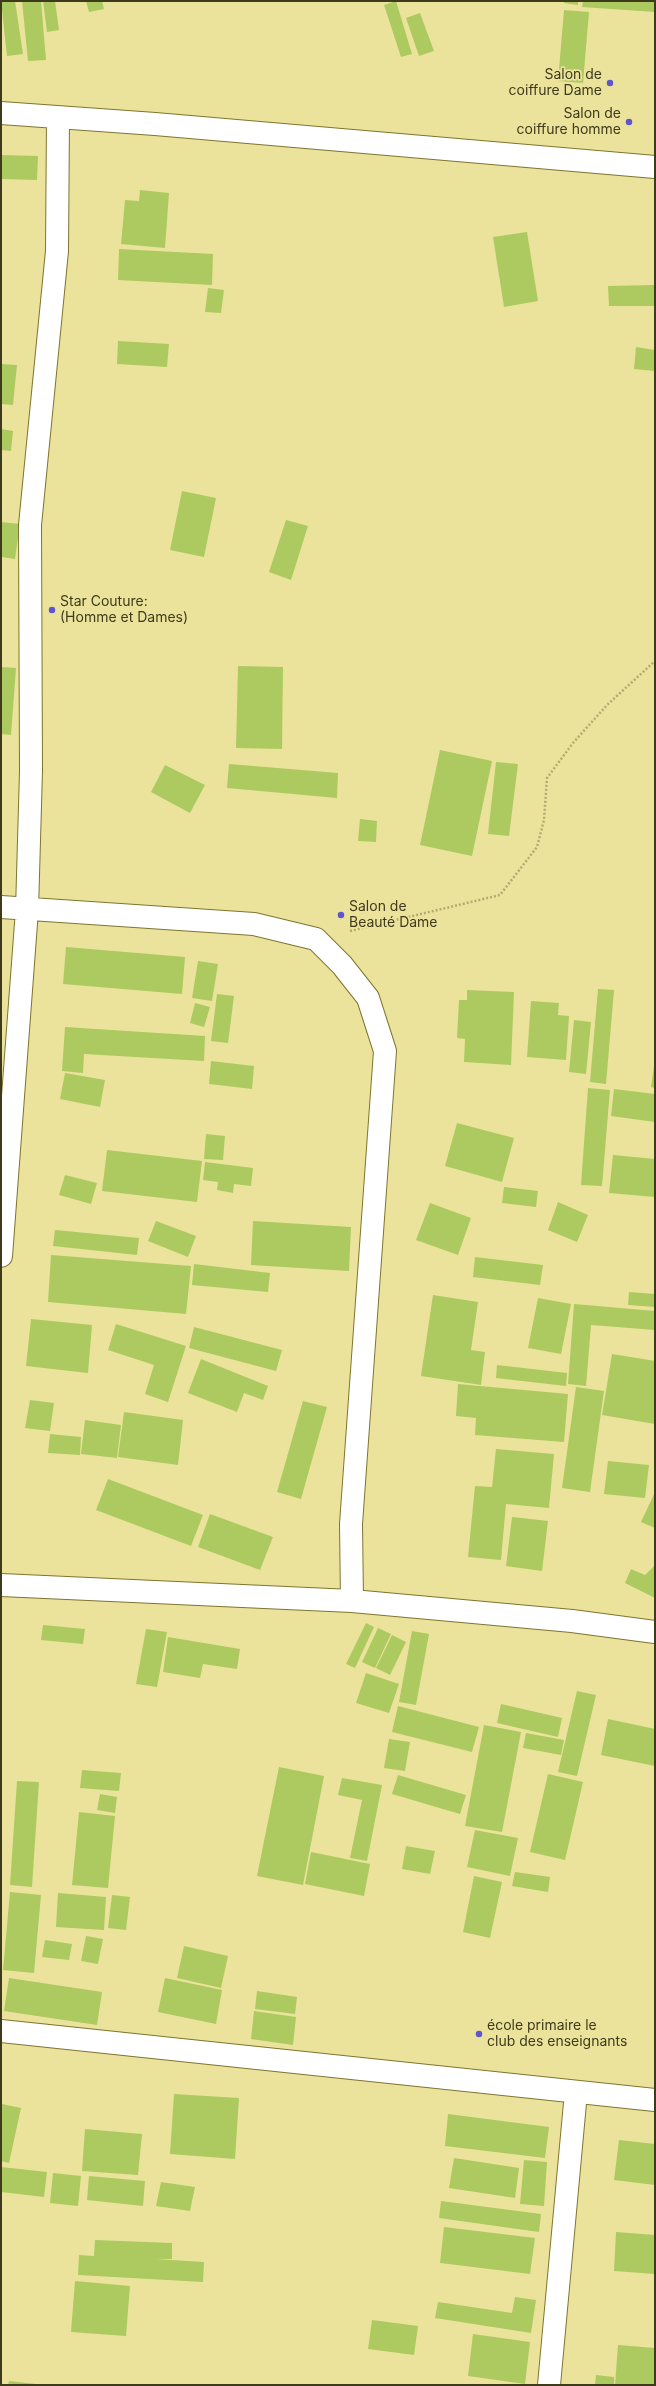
<!DOCTYPE html>
<html>
<head>
<meta charset="utf-8">
<style>
	body { margin:0 }
	#map { position:relative; width:656px; height:2386px; overflow:hidden; background:#ebe39b; font-family:Inter,sans-serif }
	canvas { display:block }
	.frame { position:absolute; inset:0; border:2px solid #3e3b1d; pointer-events:none }
</style>
</head>
<body>
<div id="map">
<canvas width="656" height="2386"></canvas>
<div class="frame"></div>
</div>
<script>
const context = document.querySelector('canvas').getContext('2d');
context.lineJoin = 'round';
function paint(path, color) {
  context.fillStyle = color;
  context.fill(path, 'evenodd');
}
function shape(rows) {
  const path = new Path2D();
  for (const r of rows) {
    path.moveTo(r[0], r[1]);
    for (let i = 2; i < r.length; i += 2) path.lineTo(r[i], r[i + 1]);
  }
  return path;
}
function strokePath(path, color, width, dash) {
  context.strokeStyle = color;
  context.lineWidth = width;
  context.lineCap = dash ? 'butt' : 'round';
  context.setLineDash(dash || []);
  context.stroke(path);
}
function drawText(font, color, halo, rows, align = 'center') {
  context.font = font + ' Inter,sans-serif';
  context.lineWidth = 3.5;
  context.setLineDash([]);
  context.textBaseline = 'middle';
  context.strokeStyle = halo;
  context.fillStyle = color;
  for (const [text, x, y, turn = 0] of rows) {
    context.save();
    context.translate(x, y);
    context.rotate((+turn || 0) * Math.PI / 180);
    context.textAlign = isNaN(turn) ? turn : align;
    if (halo) context.strokeText(text, 0, 0);
    context.fillText(text, 0, 0);
    context.restore();
  }
}
paint(shape([
	[1,1,15,1,23,54,7,56],
	[22,1,41,1,46,60,28,61],
	[43,1,55,1,59,30,47,32],
	[86,1,102,1,104,9,89,12],
	[396,1,412,54,401,57,384,5],
	[564,1,578,1,578,5,564,3],
	[583,1,655,1,655,12,582,7],
	[564,10,589,12,583,83,558,81],
	[420,13,434,51,419,56,406,18],
	[1,155,38,156,37,180,1,179],
	[140,190,169,193,165,248,121,244,125,200,139,201],
	[527,232,538,301,504,307,493,237],
	[119,249,213,254,212,285,118,280],
	[655,285,655,306,609,306,608,286],
	[208,288,224,290,221,313,205,312],
	[118,341,169,344,167,367,117,364],
	[636,347,655,350,655,371,634,369],
	[1,364,17,365,13,405,1,404],
	[1,429,13,431,11,451,1,450],
	[182,491,216,498,204,557,170,550],
	[286,520,308,526,291,580,269,572],
	[1,522,20,524,15,559,1,557],
	[238,666,283,667,282,749,236,748],
	[1,667,16,668,11,735,1,734],
	[440,750,492,761,472,856,420,845],
	[496,762,518,764,509,836,488,834],
	[229,764,338,773,337,798,227,788],
	[165,765,205,785,190,813,151,792],
	[360,819,377,821,376,842,358,841],
	[66,947,185,957,182,994,63,984],
	[198,961,218,964,212,1001,192,998],
	[598,989,614,990,606,1084,590,1082],
	[467,990,514,992,511,1065,464,1062,465,1039,457,1038,459,1000,467,1000],
	[217,994,234,996,228,1043,211,1041],
	[531,1001,559,1003,558,1015,569,1016,566,1060,527,1057],
	[195,1003,210,1007,204,1027,190,1023],
	[574,1020,591,1022,586,1074,569,1072],
	[65,1027,205,1036,204,1061,84,1054,83,1073,62,1071],
	[211,1061,254,1066,252,1089,209,1084],
	[654,1066,655,1066,655,1088,651,1087],
	[65,1073,105,1080,100,1107,60,1099],
	[588,1088,610,1090,602,1186,581,1185],
	[614,1089,655,1094,655,1122,611,1116],
	[457,1123,514,1138,502,1182,445,1166],
	[206,1134,225,1136,223,1160,204,1159],
	[107,1150,202,1161,197,1202,102,1191],
	[613,1155,655,1159,655,1197,609,1193],
	[205,1162,253,1168,251,1186,234,1184,233,1193,217,1190,218,1182,203,1180],
	[65,1175,97,1183,91,1204,59,1195],
	[504,1187,538,1191,536,1207,502,1203],
	[558,1202,588,1215,577,1242,548,1230],
	[430,1203,471,1218,458,1255,416,1240],
	[156,1221,196,1236,188,1257,148,1241],
	[253,1221,351,1227,349,1271,251,1265],
	[55,1230,139,1238,137,1255,53,1246],
	[51,1255,191,1266,186,1314,48,1302],
	[475,1257,543,1265,540,1285,473,1277],
	[194,1264,270,1273,268,1292,192,1285],
	[629,1292,655,1294,655,1307,628,1305],
	[433,1295,478,1302,471,1350,485,1352,481,1385,421,1376],
	[538,1298,571,1304,561,1354,528,1348],
	[574,1304,655,1311,655,1330,591,1325,586,1386,568,1384],
	[31,1319,92,1325,88,1373,26,1366],
	[116,1324,186,1346,168,1402,145,1394,154,1365,108,1350],
	[194,1327,282,1350,276,1371,189,1348],
	[612,1354,655,1361,655,1424,602,1415],
	[201,1359,268,1386,263,1400,244,1393,237,1412,188,1393],
	[497,1365,567,1373,566,1386,496,1378],
	[458,1384,568,1394,564,1442,475,1435,476,1418,456,1416],
	[576,1387,604,1391,590,1492,562,1488],
	[30,1400,54,1403,50,1431,25,1428],
	[303,1401,327,1407,301,1499,277,1492],
	[124,1412,183,1420,178,1465,118,1457],
	[85,1420,121,1425,117,1458,81,1454],
	[50,1434,81,1437,80,1455,48,1453],
	[496,1449,554,1454,549,1508,506,1504,501,1560,468,1557,475,1486,492,1487],
	[608,1461,649,1465,645,1498,604,1494],
	[108,1479,203,1515,191,1546,96,1510],
	[655,1492,655,1528,641,1522],
	[210,1514,273,1537,260,1570,198,1547],
	[512,1517,548,1521,542,1571,506,1566],
	[655,1565,655,1598,625,1583,631,1569,645,1575],
	[366,1623,374,1627,355,1668,346,1664],
	[43,1625,85,1629,83,1644,41,1640],
	[378,1628,391,1634,375,1668,362,1662],
	[146,1629,167,1632,157,1687,136,1684],
	[412,1631,429,1634,416,1705,399,1702],
	[392,1635,406,1642,390,1675,376,1668],
	[168,1637,240,1649,237,1669,203,1664,200,1678,163,1672],
	[366,1673,399,1684,389,1713,356,1703],
	[577,1691,596,1695,577,1776,558,1772],
	[501,1704,562,1718,558,1737,497,1723],
	[398,1706,479,1727,472,1752,392,1732],
	[608,1719,655,1729,655,1766,601,1755],
	[484,1725,521,1732,502,1832,465,1826],
	[526,1733,564,1740,561,1755,523,1748],
	[389,1739,410,1742,405,1771,384,1768],
	[279,1767,324,1776,303,1885,257,1876],
	[82,1770,121,1773,119,1791,80,1788],
	[548,1774,583,1782,565,1860,530,1852],
	[398,1775,466,1795,460,1814,392,1794],
	[342,1778,382,1785,367,1861,350,1858,362,1800,338,1795],
	[17,1781,39,1782,32,1887,10,1885],
	[100,1794,117,1797,115,1813,97,1810],
	[79,1812,115,1816,108,1888,72,1885],
	[475,1830,518,1838,510,1876,467,1867],
	[406,1846,435,1851,430,1874,402,1869],
	[311,1852,370,1864,364,1896,305,1884],
	[515,1872,550,1877,548,1892,512,1886],
	[474,1876,502,1882,490,1938,463,1932],
	[10,1892,41,1895,34,1973,3,1970],
	[58,1893,106,1897,104,1930,56,1927],
	[112,1895,130,1897,126,1930,108,1928],
	[86,1936,103,1939,98,1964,81,1961],
	[45,1940,72,1944,69,1960,42,1957],
	[184,1946,228,1956,221,1988,177,1978],
	[9,1978,102,1992,97,2025,4,2011],
	[165,1978,222,1990,216,2024,158,2012],
	[257,1991,297,1997,295,2014,255,2009],
	[254,2011,296,2017,293,2045,251,2039],
	[174,2094,239,2098,235,2159,170,2154],
	[2,2104,21,2108,9,2163,1,2161],
	[448,2114,549,2127,545,2158,445,2146],
	[85,2129,142,2134,138,2175,82,2171],
	[619,2140,655,2144,655,2185,614,2180],
	[454,2158,519,2168,515,2198,449,2188],
	[524,2160,547,2162,544,2206,520,2204],
	[1,2167,47,2172,44,2197,1,2192],
	[53,2173,81,2176,78,2206,50,2203],
	[89,2176,145,2181,143,2206,87,2200],
	[161,2182,195,2187,190,2211,156,2206],
	[441,2201,541,2214,539,2232,439,2218],
	[444,2227,535,2238,530,2274,440,2263],
	[616,2232,655,2235,655,2274,614,2271],
	[95,2240,172,2243,172,2259,156,2259,204,2262,203,2282,78,2275,79,2255,94,2256],
	[75,2281,130,2286,126,2336,71,2332],
	[515,2297,536,2300,531,2333,435,2318,438,2302,512,2313],
	[372,2320,418,2326,414,2355,368,2349],
	[473,2334,530,2342,525,2384,468,2376],
	[618,2345,655,2348,655,2385,615,2385],
	[596,2375,614,2377,614,2385,595,2385],
	[9,2381,36,2384,36,2385,8,2385]
]), '#acca60');
const minor = shape([
	[1,113,155,124,655,167],
	[1,907,254,924,316,939,342,965,368,998,385,1051,351,1524,352,1601,572,1621,655,1632],
	[1,1256,27,910,31,771,30,525,57,251,58,118],
	[1,1585,352,1601],
	[1,2031,655,2100],
	[549,2385,576,2092]
]);
strokePath(minor, '#7e752f', 24);
strokePath(shape([
	[350,931,500,895,537,847,544,820,547,778,573,743,607,705,655,661]
]), '#b2ab71', 2.5, [2, 2]);
strokePath(minor, '#fff', 22);
for (const [x, y, r, color] of [
	[610,83,4,"#6054cd"],
	[629,122,4,"#6054cd"],
	[52,610,4,"#6054cd"],
	[341,915,4,"#6054cd"],
	[479,2034,4,"#6054cd"]
]) {
  const dot = new Path2D();
  dot.arc(x, y, r, 0, 2 * Math.PI);
  context.fillStyle = color;
  context.fill(dot);
  strokePath(dot, '#ebe39b', 1.5);
}
drawText('14px', '#3e3b1d', '#ebe39b', [
	["Salon de",602,75,"right"],
	["coiffure Dame",602,91,"right"],
	["Salon de",621,114,"right"],
	["coiffure homme",621,130,"right"],
	["Star Couture:",60,602],
	["(Homme et Dames)",60,618],
	["Salon de",349,907],
	["Beauté Dame",349,923],
	["école primaire le",487,2026],
	["club des enseignants",487,2042]
], 'left');
</script>
</body>
</html>
